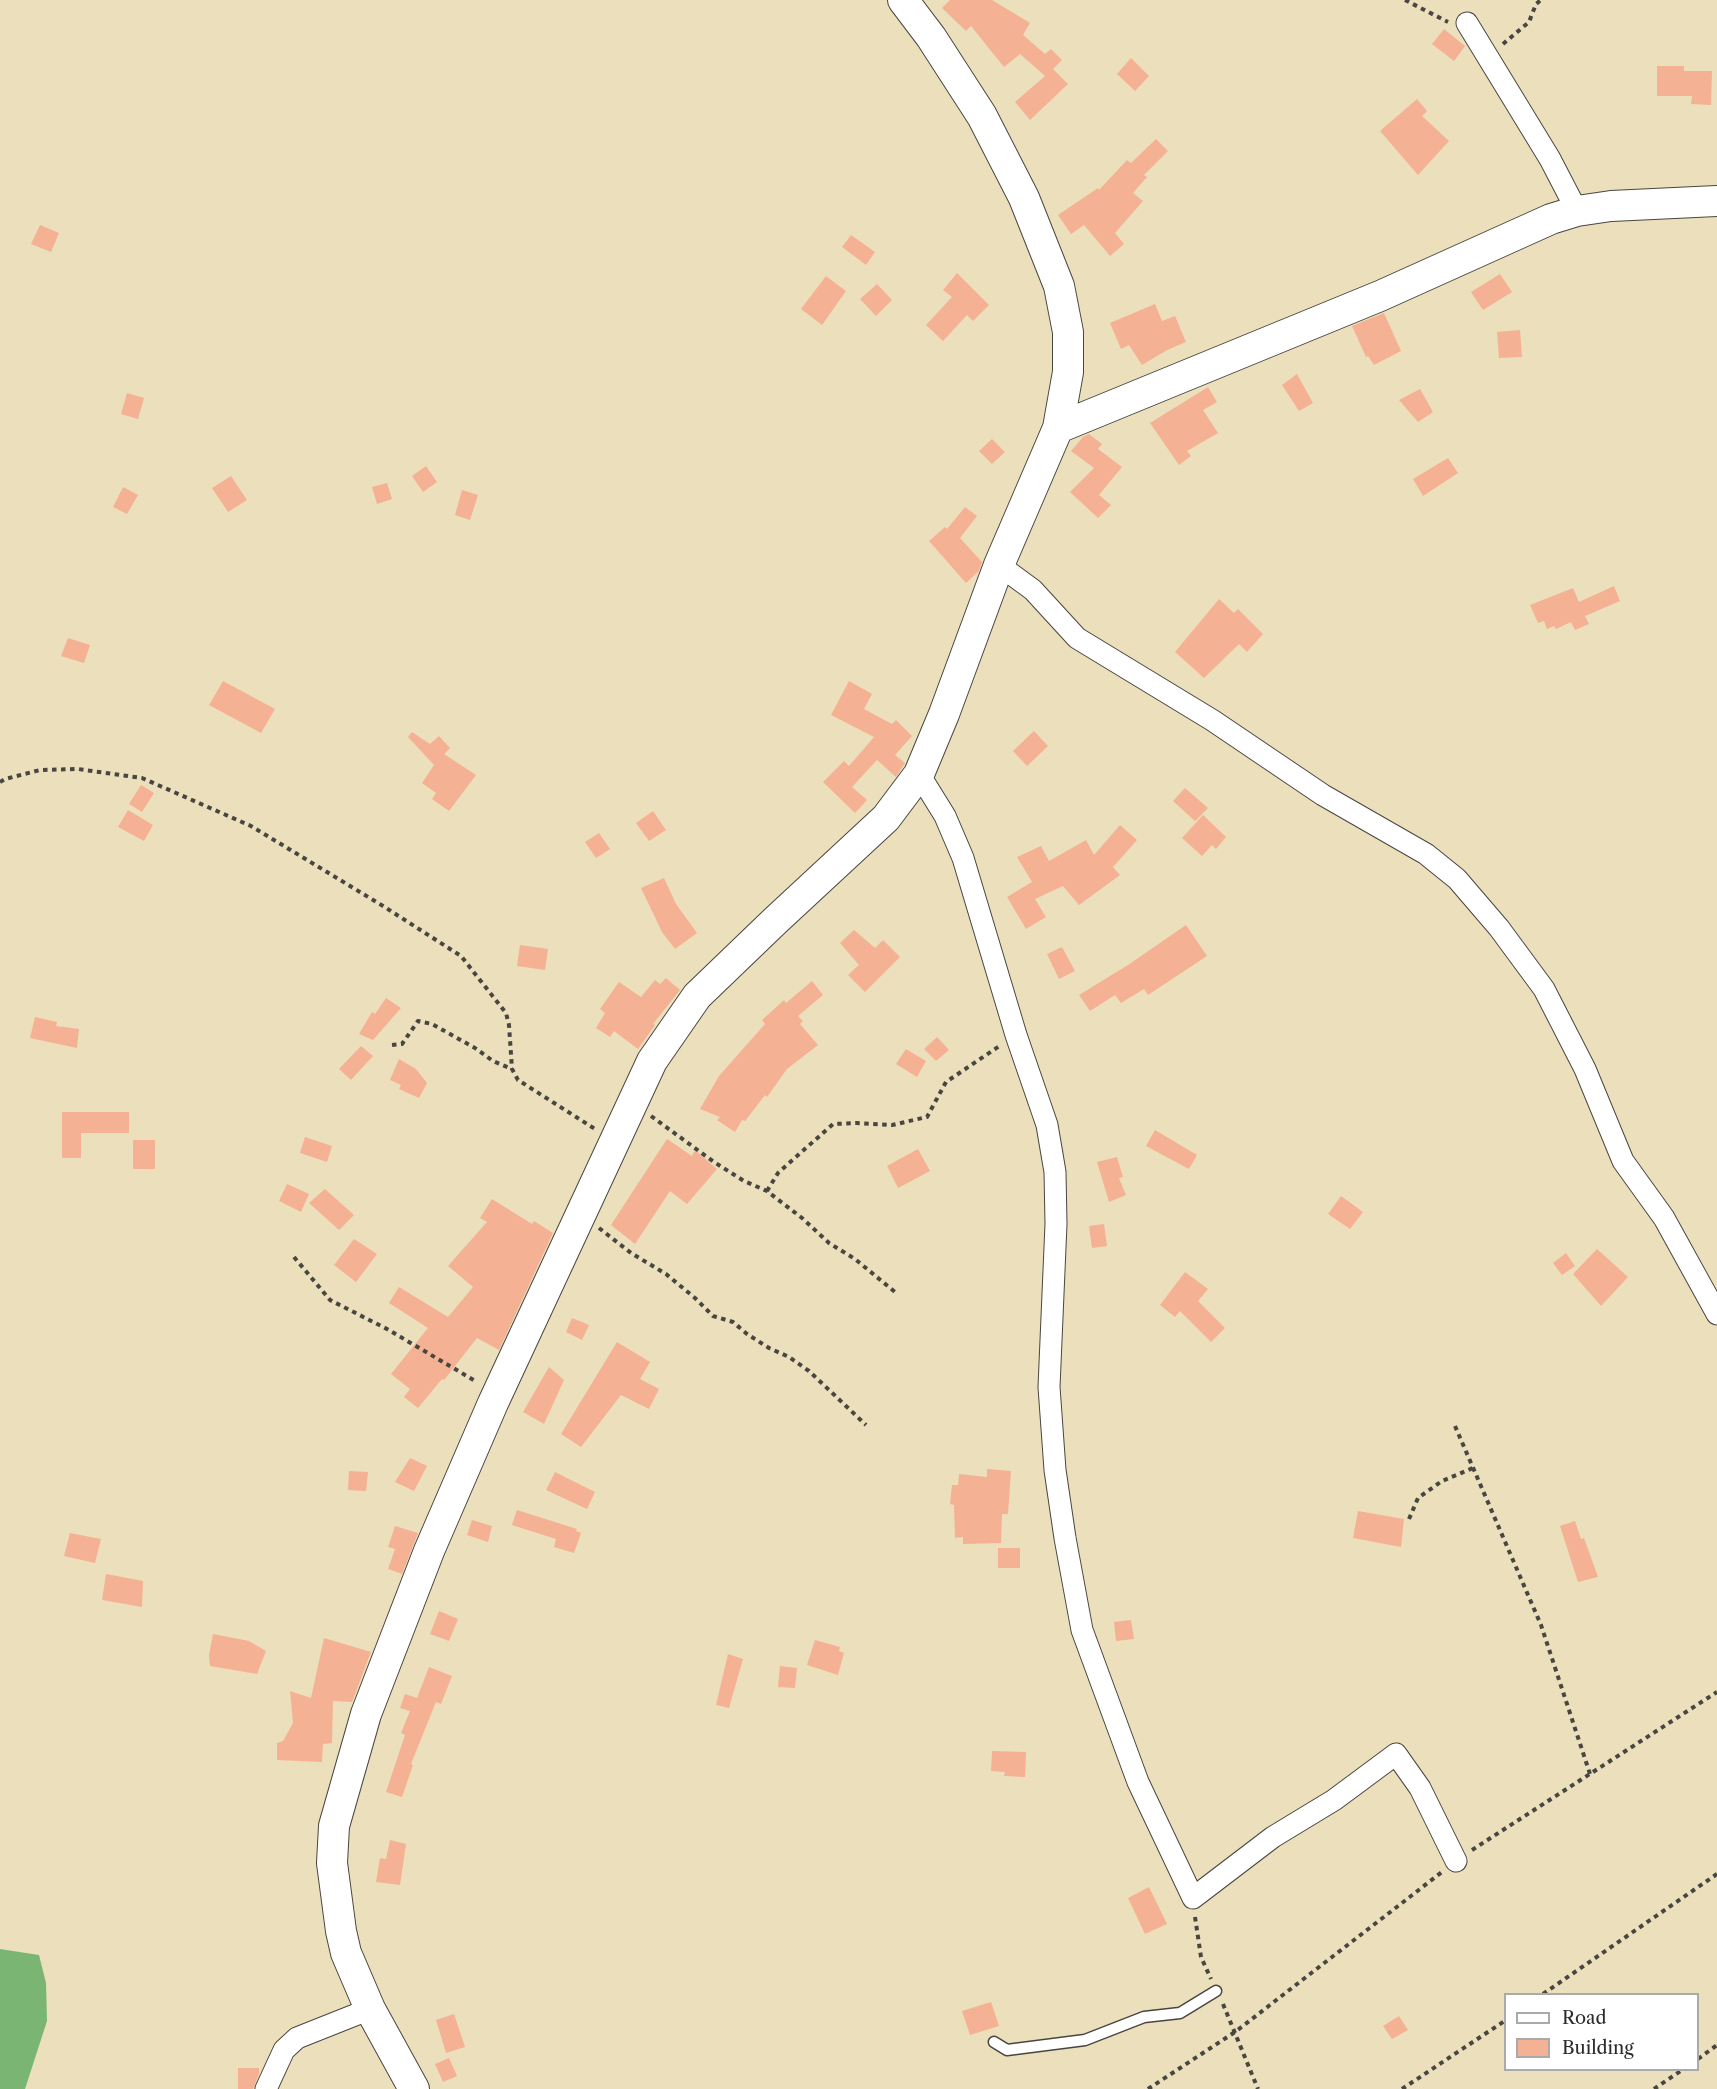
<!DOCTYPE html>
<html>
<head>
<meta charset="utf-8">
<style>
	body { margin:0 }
	#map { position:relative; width:1717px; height:2089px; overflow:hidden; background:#ecdfbc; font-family:"Libre Caslon Text",serif }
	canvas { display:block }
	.legend { position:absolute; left:1504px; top:1993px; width:195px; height:78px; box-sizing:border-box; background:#fff; border:2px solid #aaa; margin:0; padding:8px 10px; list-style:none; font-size:18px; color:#2b2b2b }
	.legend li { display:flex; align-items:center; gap:12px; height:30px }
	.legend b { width:30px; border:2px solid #aaa }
</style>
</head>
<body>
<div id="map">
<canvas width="1717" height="2089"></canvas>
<ul class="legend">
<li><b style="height:8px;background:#fff"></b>Road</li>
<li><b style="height:16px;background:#f5b193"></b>Building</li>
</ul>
</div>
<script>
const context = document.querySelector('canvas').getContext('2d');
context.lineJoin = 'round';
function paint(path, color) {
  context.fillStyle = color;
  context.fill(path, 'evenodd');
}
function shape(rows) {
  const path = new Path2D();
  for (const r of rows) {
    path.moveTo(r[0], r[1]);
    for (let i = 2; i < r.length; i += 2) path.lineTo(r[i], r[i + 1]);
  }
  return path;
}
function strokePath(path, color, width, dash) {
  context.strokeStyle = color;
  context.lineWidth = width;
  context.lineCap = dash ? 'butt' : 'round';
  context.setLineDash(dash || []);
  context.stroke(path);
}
paint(shape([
	[0,1949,39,1955,46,1983,47,2021,25,2089,0,2089]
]), '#7ab573');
paint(shape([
	[950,0,992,0,1030,23,1023,35,1045,54,1051,49,1062,60,1053,69,1068,84,1030,120,1015,102,1045,76,1020,54,1004,67,971,26,966,31,942,8],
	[1444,29,1465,46,1454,61,1432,44],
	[1131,58,1149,76,1135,91,1117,74],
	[1657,66,1684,66,1684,71,1712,71,1711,105,1691,104,1692,96,1657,96],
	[1417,99,1427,111,1422,116,1449,141,1418,175,1380,131],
	[1156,139,1168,151,1144,175,1147,177,1133,193,1143,201,1115,233,1124,244,1110,256,1084,225,1071,234,1058,215,1098,188,1099,190,1127,160,1131,163],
	[40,225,59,233,51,252,31,244],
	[851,235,875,252,866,265,842,247],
	[957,273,989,305,973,321,967,315,943,341,926,325,952,297,943,290],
	[1500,274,1512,292,1483,310,1471,292],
	[826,276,846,291,822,325,801,309],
	[877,284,892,300,876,316,860,299],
	[1155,304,1162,321,1175,316,1186,342,1167,350,1142,365,1129,345,1121,349,1110,323],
	[1384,313,1401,351,1374,365,1368,356,1366,357,1352,326],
	[1520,330,1522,357,1499,358,1497,332],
	[1297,374,1313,403,1299,411,1282,385],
	[1208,387,1217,402,1203,410,1218,433,1187,451,1191,456,1179,465,1150,423],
	[1420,389,1433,412,1418,422,1399,400],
	[127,393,144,398,138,419,121,414],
	[1089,434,1102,444,1098,449,1122,467,1099,495,1111,505,1098,518,1070,492,1094,468,1071,451,1083,437],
	[992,439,1005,452,992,464,979,451],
	[1448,458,1458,473,1423,496,1413,479],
	[426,466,437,482,423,492,412,476],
	[231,476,247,500,228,512,212,488],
	[387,483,392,499,377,504,372,487],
	[123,487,138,495,127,514,113,507],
	[462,490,478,495,470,520,455,515],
	[965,507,977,516,960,538,982,562,979,571,966,583,929,541,945,527,947,529],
	[1614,586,1620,601,1585,616,1589,624,1575,630,1571,622,1556,629,1554,626,1547,629,1544,621,1538,623,1530,605,1573,588,1579,602],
	[1219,599,1234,613,1238,609,1263,634,1247,652,1239,644,1204,678,1175,652],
	[68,638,90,645,84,663,61,656],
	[223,681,275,709,261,733,209,705],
	[849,681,872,694,864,709,892,724,896,720,912,736,895,755,905,763,896,777,877,760,852,787,867,800,855,813,823,782,844,761,849,766,874,737,831,715],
	[1034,731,1048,746,1027,766,1013,751],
	[412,732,430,744,439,736,450,748,444,754,476,775,449,811,432,799,436,793,422,783,434,765,408,737],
	[141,785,154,793,142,812,129,804],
	[1185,788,1208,808,1195,821,1173,801],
	[128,810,153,825,144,841,118,827],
	[653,811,666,830,649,841,636,823],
	[1203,815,1226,837,1216,849,1212,845,1202,856,1182,838],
	[1120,825,1137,840,1113,867,1120,875,1079,905,1063,886,1035,899,1046,917,1026,929,1007,897,1032,882,1017,857,1041,846,1049,861,1086,840,1094,855],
	[599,833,610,849,596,858,585,842],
	[664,878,676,904,697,933,675,949,662,932,641,888],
	[1186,925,1207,956,1148,995,1144,989,1121,1003,1115,995,1090,1011,1079,995,1128,965],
	[854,930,875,948,883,940,900,957,865,992,848,975,859,965,840,943],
	[520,945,548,949,545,970,517,966],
	[1062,947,1075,971,1059,979,1047,954],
	[666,978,680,990,653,1024,655,1025,638,1049,614,1031,610,1037,596,1028,605,1013,600,1009,619,982,641,997,655,980,660,984],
	[812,981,823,995,798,1016,803,1021,800,1024,818,1045,787,1069,767,1097,765,1095,745,1121,742,1120,735,1132,717,1120,720,1117,700,1109,719,1076,765,1024,762,1020,784,1000,786,1003],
	[386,998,401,1008,373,1040,359,1034,372,1012,375,1014],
	[35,1017,57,1022,56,1026,79,1029,77,1048,30,1038],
	[937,1037,949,1050,936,1061,924,1049],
	[361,1046,373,1056,351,1080,339,1069],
	[906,1049,926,1061,917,1077,896,1064],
	[399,1059,416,1069,427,1083,419,1098,399,1089,401,1085,390,1080],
	[62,1112,129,1112,129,1133,81,1133,81,1158,62,1158],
	[1155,1130,1197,1155,1189,1169,1146,1146],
	[305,1137,332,1146,327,1162,300,1153],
	[667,1139,692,1156,695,1150,717,1169,687,1204,670,1191,635,1244,611,1225],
	[133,1140,155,1140,155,1169,133,1169],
	[918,1149,930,1171,898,1188,887,1166],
	[1117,1157,1123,1177,1119,1178,1126,1195,1109,1202,1097,1162],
	[287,1184,309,1194,301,1212,279,1201],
	[325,1189,354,1215,339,1230,309,1203],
	[1341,1196,1363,1212,1350,1229,1328,1214],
	[492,1199,532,1224,534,1221,553,1233,499,1350,477,1338,444,1380,442,1379,418,1408,404,1397,410,1389,391,1374,428,1328,389,1303,399,1287,448,1317,473,1287,448,1266,487,1222,480,1218],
	[1104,1224,1107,1246,1092,1248,1089,1226],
	[354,1239,377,1254,356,1282,334,1265],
	[1597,1249,1628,1277,1601,1306,1573,1274],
	[1566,1253,1575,1266,1562,1275,1553,1263],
	[1185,1272,1208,1289,1198,1301,1225,1328,1211,1342,1180,1311,1175,1317,1160,1305],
	[572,1318,589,1325,582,1340,566,1332],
	[617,1342,650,1362,640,1379,659,1389,649,1409,621,1395,581,1447,561,1434],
	[549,1367,564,1380,544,1424,523,1412],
	[410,1458,427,1466,414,1491,395,1482],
	[987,1469,1011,1471,1008,1514,1002,1514,1001,1543,963,1544,963,1537,955,1538,954,1505,950,1504,952,1485,958,1485,959,1474,987,1477],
	[349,1471,368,1472,366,1491,348,1490],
	[555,1472,595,1492,587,1509,546,1490],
	[517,1510,577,1529,576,1531,581,1533,574,1553,554,1547,556,1539,512,1525],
	[1358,1511,1404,1519,1401,1547,1353,1538],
	[472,1520,492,1526,488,1542,467,1535],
	[1575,1521,1581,1539,1584,1538,1598,1577,1578,1582,1560,1526],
	[395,1526,418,1533,402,1574,388,1569,395,1549,388,1547],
	[70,1533,101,1539,95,1563,64,1556],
	[998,1548,1020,1548,1020,1568,998,1568],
	[106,1574,143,1581,142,1607,102,1600],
	[439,1611,458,1619,449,1641,430,1634],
	[1131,1620,1134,1639,1116,1641,1114,1622],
	[213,1634,249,1641,266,1651,257,1674,210,1666,209,1655],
	[324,1638,371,1652,352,1702,333,1701,332,1743,323,1744,322,1762,277,1760,277,1743,283,1741,293,1723,290,1691,311,1698],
	[815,1640,840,1647,839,1651,844,1653,838,1675,807,1665],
	[728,1654,743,1659,729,1708,716,1705],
	[780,1666,797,1668,795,1688,778,1687],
	[429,1667,452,1676,441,1704,436,1702,411,1764,413,1765,402,1797,386,1792,405,1735,401,1733,410,1711,400,1708,405,1694,417,1698],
	[992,1751,1026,1752,1025,1777,1004,1776,1005,1772,991,1771],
	[390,1840,406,1844,400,1885,376,1882,380,1858,386,1859],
	[1149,1887,1167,1924,1145,1934,1128,1898],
	[991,2002,999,2026,970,2035,962,2011],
	[454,2014,465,2047,446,2053,436,2020],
	[1399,2016,1408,2030,1392,2039,1383,2026],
	[449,2058,457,2076,443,2082,435,2064],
	[238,2068,259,2068,259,2074,253,2089,238,2089]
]), '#f5b193');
const lane = shape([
	[994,2042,1007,2050,1085,2040,1144,2017,1180,2013,1216,1991]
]);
const street = shape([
	[1467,23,1550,159,1577,211],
	[999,565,1033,590,1077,638,1212,720,1323,795,1426,854,1457,879,1499,928,1544,989,1585,1069,1623,1161,1664,1218,1717,1314],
	[919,774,945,816,963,858,1016,1035,1047,1125,1055,1172,1056,1224,1049,1387,1055,1470,1065,1538,1082,1630,1138,1782,1193,1898,1273,1837,1334,1800,1396,1754,1420,1788,1456,1861],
	[266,2089,284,2050,297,2038,370,2009]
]);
const secondary = shape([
	[1058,428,1380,296,1551,219,1577,211,1611,206,1717,201],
	[414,2089,370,2009,346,1953,341,1931,332,1863,334,1826,366,1714,429,1551,493,1403,652,1061,697,996,775,921,886,818,919,774,944,714,999,565,1058,428,1068,372,1068,332,1059,286,1024,198,982,116,931,37,903,0]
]);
strokePath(lane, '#484641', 13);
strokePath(street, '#484641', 23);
strokePath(secondary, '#484641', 32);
strokePath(shape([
	[1405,0,1448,22],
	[1503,44,1529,22,1536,4,1541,0],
	[0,782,5,779,40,770,78,769,142,778,251,826,383,906,461,956,506,1013,509,1025,512,1069,518,1080,595,1129],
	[392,1045,402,1044,418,1021,432,1024,475,1048,493,1061,512,1069],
	[651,1116,714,1162,744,1181,767,1191,802,1218,829,1243,855,1259,895,1292],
	[767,1191,778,1173,833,1124,857,1123,892,1125,927,1117,946,1082,1001,1045],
	[599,1228,631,1253,666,1274,695,1298,713,1316,733,1322,747,1334,769,1348,789,1357,809,1371,866,1425],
	[294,1257,330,1300,387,1329,477,1382],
	[1455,1426,1541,1625,1590,1774],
	[1409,1519,1418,1498,1442,1481,1473,1468],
	[1472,1850,1717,1692],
	[1195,1917,1201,1957,1211,1979],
	[1543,1994,1717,1874],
	[1223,2004,1258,2089],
	[1698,2059,1717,2045],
	[1148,2089,1235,2032,1442,1872],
	[1402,2089,1506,2020],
	[1654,2089,1682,2070]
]), '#484641', 4, [4.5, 4.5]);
strokePath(lane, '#fff', 10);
strokePath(street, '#fff', 21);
strokePath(secondary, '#fff', 30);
</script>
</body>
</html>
